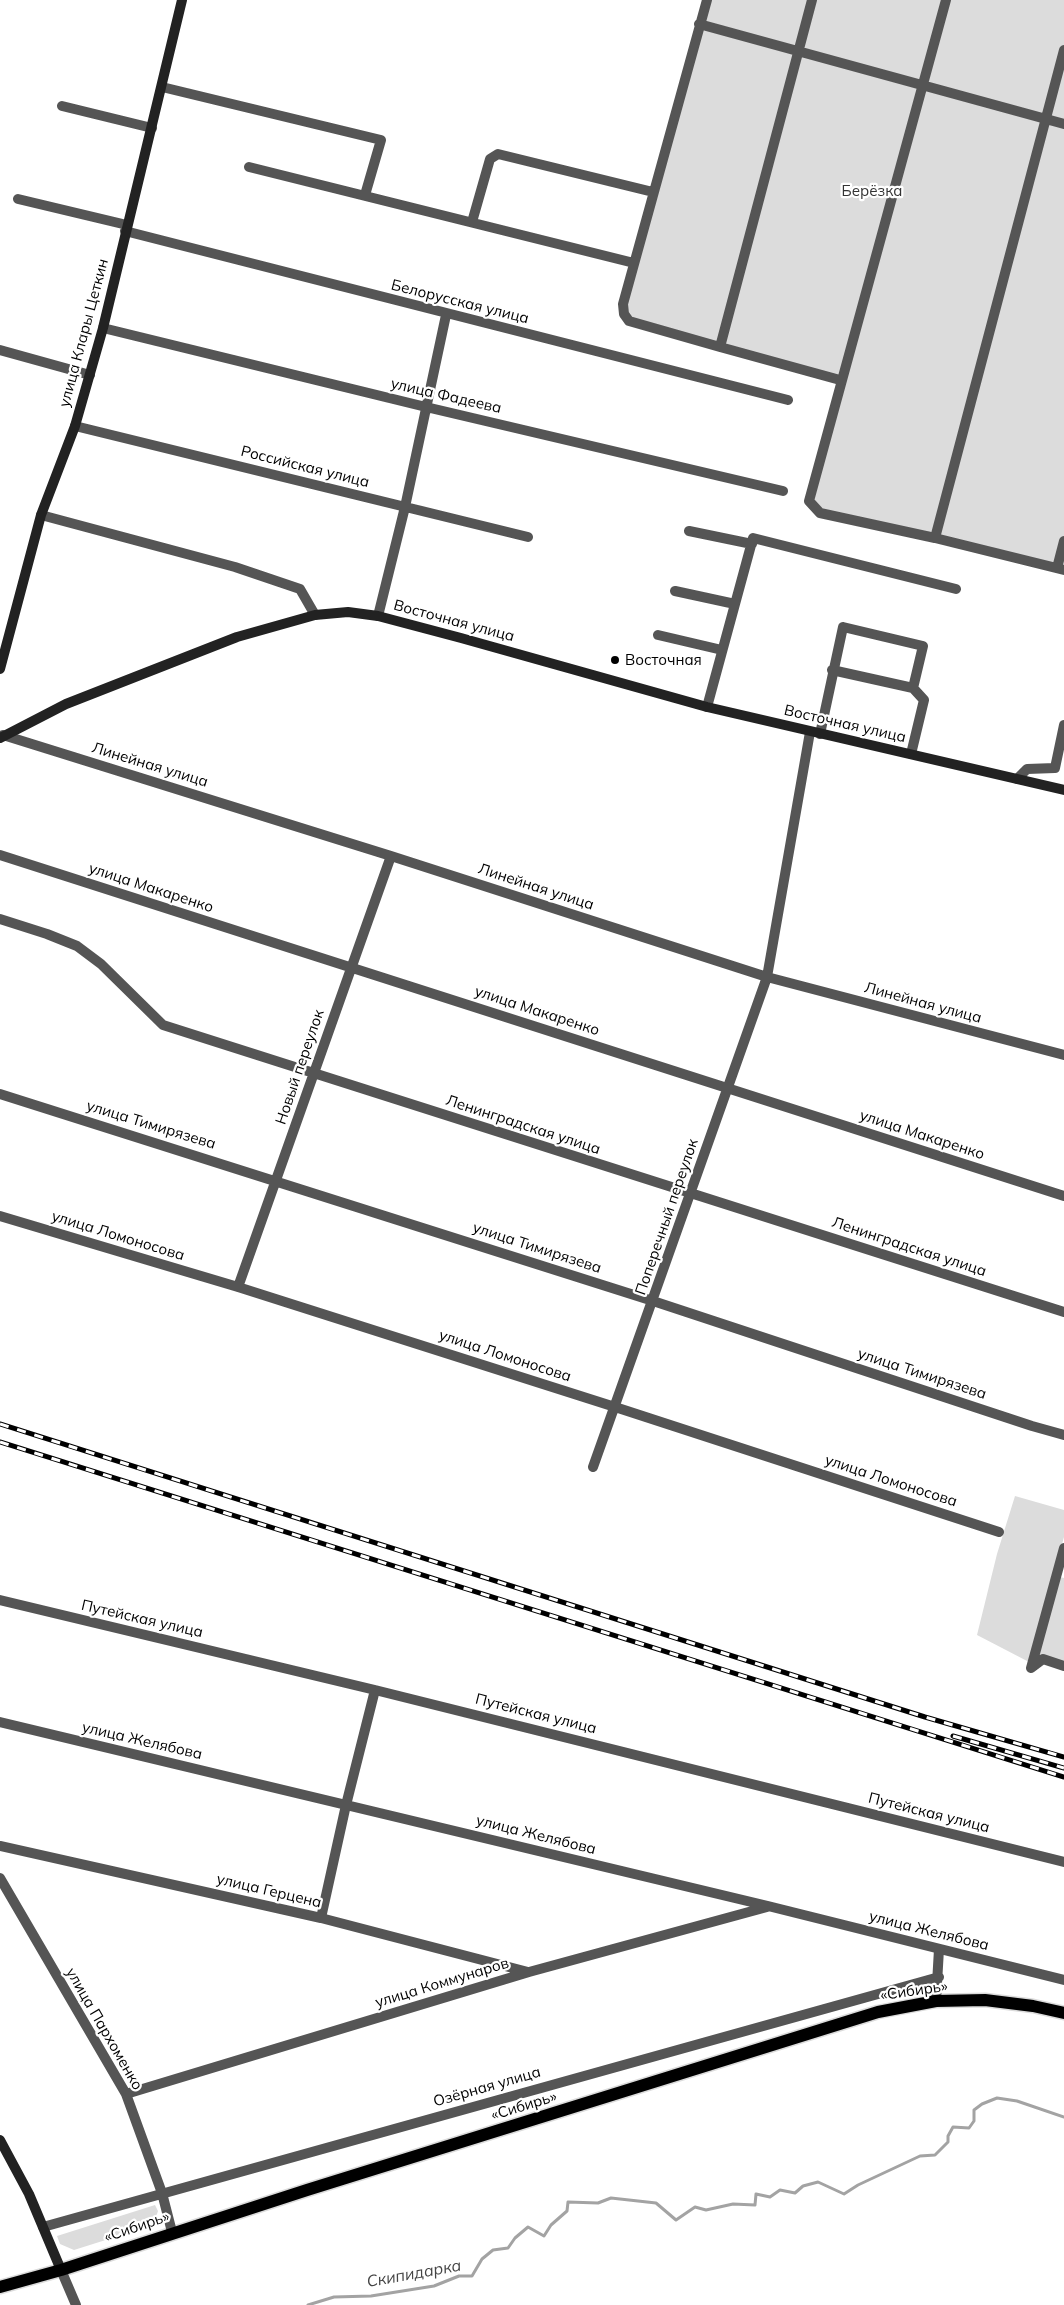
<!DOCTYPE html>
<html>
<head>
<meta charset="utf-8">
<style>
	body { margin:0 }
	canvas { display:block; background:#fff }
</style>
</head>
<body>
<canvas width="1064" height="2305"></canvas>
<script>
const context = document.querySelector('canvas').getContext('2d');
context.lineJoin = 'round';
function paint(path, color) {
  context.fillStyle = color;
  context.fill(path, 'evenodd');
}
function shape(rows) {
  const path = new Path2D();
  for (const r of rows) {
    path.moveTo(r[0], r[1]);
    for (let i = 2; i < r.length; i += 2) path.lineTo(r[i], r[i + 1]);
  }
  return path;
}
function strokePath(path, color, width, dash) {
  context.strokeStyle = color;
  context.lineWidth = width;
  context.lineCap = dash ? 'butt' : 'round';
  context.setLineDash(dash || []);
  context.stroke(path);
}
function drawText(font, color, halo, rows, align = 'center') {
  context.font = font + ' Mulish,sans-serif';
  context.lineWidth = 4.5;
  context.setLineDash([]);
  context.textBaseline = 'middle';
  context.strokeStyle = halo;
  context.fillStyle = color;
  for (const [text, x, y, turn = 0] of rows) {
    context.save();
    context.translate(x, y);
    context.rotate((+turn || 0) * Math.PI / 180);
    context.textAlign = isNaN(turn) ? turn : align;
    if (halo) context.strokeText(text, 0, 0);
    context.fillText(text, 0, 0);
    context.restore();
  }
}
paint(shape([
	[707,0,1064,0,1064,574,820,513,809,501,840,380,629,321,624,314],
	[1015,1496,1064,1510,1064,1537,1029,1662,977,1635,997,1554],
	[1060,1577,1064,1578,1064,1663,1038,1655],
	[155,2205,158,2211,155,2220,150,2226,74,2250,60,2244,57,2236]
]), '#dcdcdc');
strokePath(shape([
	[308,2305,334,2297,371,2296,434,2286,459,2276,472,2276,482,2259,493,2250,508,2248,515,2238,528,2227,544,2236,551,2225,567,2211,568,2202,598,2203,611,2198,656,2203,676,2220,695,2207,706,2210,733,2204,755,2205,756,2194,770,2197,780,2190,795,2193,803,2186,818,2182,844,2194,858,2185,920,2156,935,2155,948,2142,948,2136,953,2127,969,2128,974,2121,974,2110,982,2104,997,2098,1017,2101,1064,2117]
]), '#a3a3a3', 3);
const primary = shape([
	[0,2287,61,2270,307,2190,878,2012,936,2001,985,2000,1033,2006,1064,2013]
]);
strokePath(primary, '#dbdbdb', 15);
strokePath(shape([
	[707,0,623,304,624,314,629,321,720,347,812,0],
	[946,0,809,501,820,513,935,538,1064,570],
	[699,24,1064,124],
	[162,87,381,140,365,195],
	[62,106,152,128],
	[249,167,634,263],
	[18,199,127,225],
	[472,222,490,159,498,154,653,192],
	[125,231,788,400],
	[103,328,426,407,783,491],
	[720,347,840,380],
	[0,350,90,375],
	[75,426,528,537],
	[41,515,235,567,300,589,315,615],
	[689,531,752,544],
	[935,538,1064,50],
	[1057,568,1064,541],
	[675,591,735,604],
	[378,616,405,507,446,315],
	[658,635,722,650],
	[832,670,913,688,924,700,911,754],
	[707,707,753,538,956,589],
	[820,734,843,627,923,646,913,688],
	[3,735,391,856,767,977,1064,1055],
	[1017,779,1027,769,1055,768,1064,725],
	[0,855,1064,1196],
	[0,919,47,934,77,946,101,964,163,1025,1064,1312],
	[0,1094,653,1301,1032,1426,1064,1435],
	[0,1216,238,1287,615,1407,999,1532],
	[238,1287,391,856],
	[593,1467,767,977,810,732],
	[0,1600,375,1690,1064,1862],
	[1031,1668,1064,1548],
	[1031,1668,1043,1659,1064,1666],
	[0,1722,768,1906,1064,1980],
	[0,1846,321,1918,528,1972],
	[0,1878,126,2094,162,2193,172,2232],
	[321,1918,346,1805,375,1690],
	[936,2001,939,1949],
	[126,2094,529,1972,767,1907],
	[43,2227,939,1977],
	[61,2270,76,2305]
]), '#555', 10);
strokePath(shape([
	[0,669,41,515,75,426,103,328,182,0],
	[0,738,66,704,237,637,315,615,348,612,378,616,461,638,707,707,1064,790],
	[0,2140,29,2194,61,2270]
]), '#222', 10);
strokePath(primary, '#000', 12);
const rail = shape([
	[0,1424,925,1717,1064,1757],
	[0,1442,1064,1777],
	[953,1736,1064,1768]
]);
strokePath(rail, '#000', 5);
strokePath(rail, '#fff', 3, [9]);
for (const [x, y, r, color] of [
	[615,660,5,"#000"]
]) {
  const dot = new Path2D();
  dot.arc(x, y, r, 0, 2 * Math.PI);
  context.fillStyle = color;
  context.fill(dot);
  strokePath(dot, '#fff', 2);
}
drawText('15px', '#333', '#fff', [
	["Берёзка",872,191]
]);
drawText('15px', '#000', '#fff', [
	["Белорусская улица",460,302,14],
	["улица Клары Цеткин",84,333,-75],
	["улица Фадеева",446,396,13],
	["Российская улица",305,467,14],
	["Восточная улица",454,621,15],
	["Восточная улица",845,724,13],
	["Линейная улица",150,765,17],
	["Линейная улица",536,887,18],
	["улица Макаренко",151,888,18],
	["Линейная улица",923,1003,15],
	["улица Макаренко",537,1011,18],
	["Новый переулок",300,1067,-71],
	["улица Тимирязева",151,1125,17],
	["Ленинградская улица",523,1125,18],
	["улица Макаренко",922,1135,18],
	["Поперечный переулок",667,1217,-71],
	["улица Ломоносова",118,1236,17],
	["Ленинградская улица",909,1247,18],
	["улица Тимирязева",537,1248,18],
	["улица Ломоносова",505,1356,18],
	["улица Тимирязева",922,1374,18],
	["улица Ломоносова",891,1481,18],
	["Путейская улица",142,1619,13],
	["Путейская улица",536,1714,14],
	["улица Желябова",142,1741,13],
	["Путейская улица",929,1813,14],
	["улица Желябова",536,1835,14],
	["улица Герцена",269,1891,13],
	["улица Желябова",929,1931,14],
	["улица Коммунаров",442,1983,-17],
	["«Сибирь»",914,1991,-8],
	["улица Пархоменко",104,2029,60],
	["Озёрная улица",487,2087,-16],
	["«Сибирь»",524,2106,-17],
	["«Сибирь»",137,2227,-19]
]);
drawText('15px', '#000', '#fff', [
	["Восточная",625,660]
], 'left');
drawText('italic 16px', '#444', '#fff', [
	["Скипидарка",414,2274,-10]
]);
</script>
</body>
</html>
